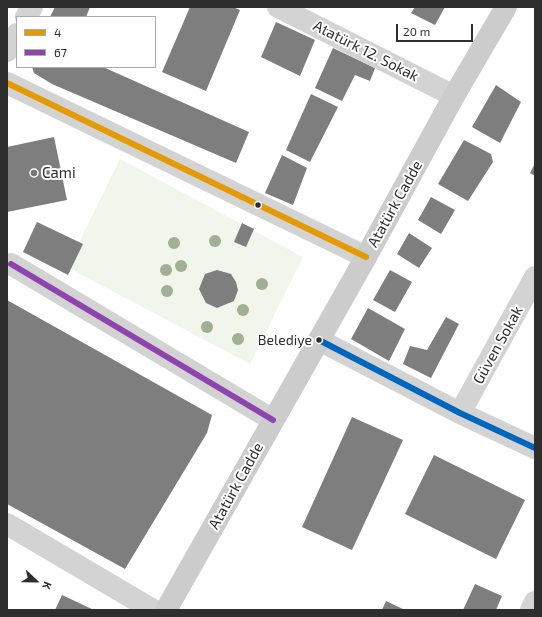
<!DOCTYPE html>
<html>
<head>
<meta charset="utf-8">
<style>
	body { margin:0 }
	#map { position:relative; width:542px; height:617px; overflow:hidden; background:#fff; font-family:"Exo 2",sans-serif }
	canvas { display:block }
	.frame { position:absolute; inset:0; border:8px solid #2e2e2e; pointer-events:none }
	.legend { position:absolute; left:16px; top:16px; width:140px; height:52px; box-sizing:border-box; background:#fff; border:1px solid #ababab; margin:0; padding:5px 7px; list-style:none; font-size:12px; color:#2e2e2e }
	.legend li { display:flex; align-items:center; gap:8px; height:20px }
	.legend b { width:20px; border:1px solid #ababab }
	.north { position:absolute; left:16px; top:561px; width:40px; height:40px; -webkit-text-stroke:3px #fff; paint-order:stroke; rotate:112deg; font-size:11px; font-weight:700; line-height:16px; text-align:center; color:#2e2e2e }
	.north::after { content:''; display:block; margin:auto; width:14px; height:18px; background:#2e2e2e; clip-path:polygon(50% 0,100% 100%,50% 72%,0 100%) }
	.scale { position:absolute; left:396px; top:24px; width:77px; height:18px; box-sizing:border-box; border:2px solid #2e2e2e; border-top:0; padding-left:5px; font-size:12px; line-height:14px; white-space:nowrap; color:#2e2e2e; -webkit-text-stroke:3px #fff; paint-order:stroke }
</style>
</head>
<body>
<div id="map">
<canvas width="542" height="617"></canvas>
<div class="frame"></div>
<ul class="legend">
<li><b style="height:5px;background:#e39a05"></b>4</li>
<li><b style="height:5px;background:#8e44ad"></b>67</li>
</ul>
<div class="north">K</div>
<div class="scale">20 m</div>
</div>
<script>
const context = document.querySelector('canvas').getContext('2d');
context.lineJoin = 'round';
function paint(path, color) {
  context.fillStyle = color;
  context.fill(path, 'evenodd');
}
function shape(rows) {
  const path = new Path2D();
  for (const r of rows) {
    path.moveTo(r[0], r[1]);
    for (let i = 2; i < r.length; i += 2) path.lineTo(r[i], r[i + 1]);
  }
  return path;
}
function strokePath(path, color, width, dash) {
  context.strokeStyle = color;
  context.lineWidth = width;
  context.lineCap = dash ? 'butt' : 'round';
  context.setLineDash(dash || []);
  context.stroke(path);
}
function drawText(font, color, halo, rows, align = 'center') {
  context.font = font + ' "Exo 2",sans-serif';
  context.lineWidth = 4;
  context.setLineDash([]);
  context.textBaseline = 'middle';
  context.strokeStyle = halo;
  context.fillStyle = color;
  for (const [text, x, y, turn = 0] of rows) {
    context.save();
    context.translate(x, y);
    context.rotate((+turn || 0) * Math.PI / 180);
    context.textAlign = isNaN(turn) ? turn : align;
    if (halo) context.strokeText(text, 0, 0);
    context.fillText(text, 0, 0);
    context.restore();
  }
}
paint(shape([
	[120,159,303,257,250,364,67,267]
]), '#f1f5eb');
paint(shape([
	[55,7,90,7,86,17,50,17],
	[190,7,233,7,240,10,206,91,162,72],
	[415,7,445,7,435,25,411,13],
	[276,22,315,40,300,76,261,57],
	[333,48,375,68,370,81,355,75,342,101,315,88],
	[32,67,103,67,249,132,236,163,52,84,34,73],
	[496,85,521,102,500,143,472,127],
	[311,94,338,107,310,162,286,150],
	[54,137,67,200,7,212,7,147],
	[464,140,491,154,493,162,468,201,438,184],
	[282,155,307,168,293,205,265,193],
	[535,163,535,176,530,173],
	[431,197,455,210,441,234,418,220],
	[37,222,83,244,68,275,23,252],
	[242,223,254,229,246,247,234,242],
	[409,233,432,248,419,268,397,254],
	[217,270,231,274,236,282,238,290,234,301,217,308,206,303,199,289,205,274],
	[390,270,412,282,395,312,373,300],
	[7,300,212,415,207,433,125,569,7,504],
	[368,308,405,329,389,361,351,339],
	[446,317,459,324,431,378,403,364,410,346,427,350],
	[352,417,403,440,352,550,302,527],
	[434,455,525,500,496,559,405,514],
	[475,584,502,596,496,610,463,610],
	[62,595,94,610,55,610],
	[386,601,405,610,382,610]
]), '#7e7e7e');
strokePath(shape([
	[278,7,454,96],
	[26,17,32,7],
	[7,51,17,34],
	[7,83,366,257],
	[11,264,273,420],
	[319,340,460,413,535,448],
	[460,413,535,277],
	[7,524,153,610],
	[531,610,535,602]
]), '#d3d3d3', 22);
strokePath(shape([
	[166,610,366,257,454,96,506,7]
]), '#ccc', 22);
strokePath(shape([
	[7,83,366,257]
]), '#e39a05', 6);
strokePath(shape([
	[11,264,273,420]
]), '#8e44ad', 6);
strokePath(shape([
	[319,340,460,413,535,448]
]), '#0065bd', 6);
context.fillStyle = '#a1af92';
for (const [x, y] of [
	[215,241],
	[174,243],
	[181,266],
	[166,270],
	[262,284],
	[167,291],
	[243,310],
	[207,327],
	[238,339]
]) {
  context.beginPath();
  context.arc(x, y, 6, 0, 2 * Math.PI);
  context.fill();
}
for (const [x, y, r, color] of [
	[34,173,4,"#777"],
	[258,205,3.5,"#2e2e2e"],
	[319,340,3.5,"#2e2e2e"]
]) {
  const dot = new Path2D();
  dot.arc(x, y, r, 0, 2 * Math.PI);
  context.fillStyle = color;
  context.fill(dot);
  strokePath(dot, '#fff', 1.5);
}
drawText('14px', '#2e2e2e', '#fff', [
	["Belediye",312,340]
], 'right');
drawText('15px', '#2e2e2e', '#fff', [
	["Atatürk 12. Sokak",366,51,27],
	["Atatürk Cadde",395,204,-61],
	["Güven Sokak",498,345,-61],
	["Atatürk Cadde",236,486,-61]
]);
drawText('15px', '#2e2e2e', '#fff', [
	["Cami",42,173]
], 'left');
</script>
</body>
</html>
